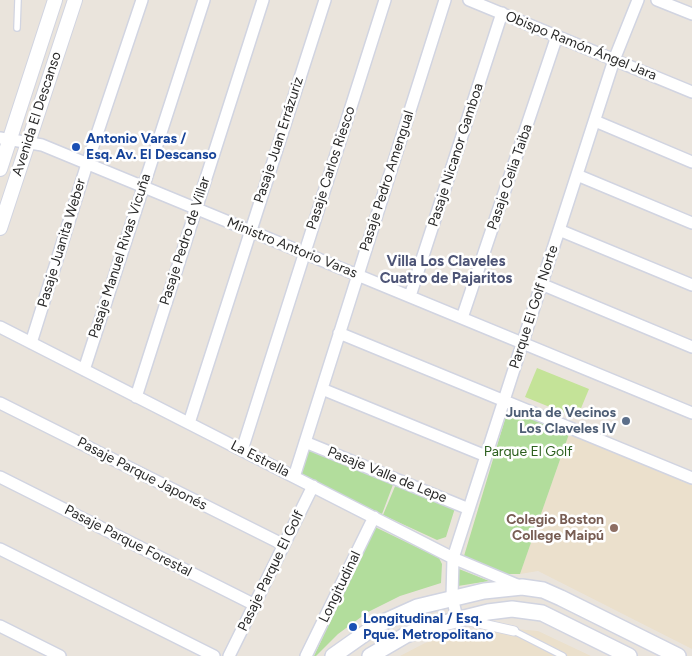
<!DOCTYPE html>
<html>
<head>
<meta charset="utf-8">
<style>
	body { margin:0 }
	canvas { display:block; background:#eae4dc }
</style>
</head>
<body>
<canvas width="692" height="656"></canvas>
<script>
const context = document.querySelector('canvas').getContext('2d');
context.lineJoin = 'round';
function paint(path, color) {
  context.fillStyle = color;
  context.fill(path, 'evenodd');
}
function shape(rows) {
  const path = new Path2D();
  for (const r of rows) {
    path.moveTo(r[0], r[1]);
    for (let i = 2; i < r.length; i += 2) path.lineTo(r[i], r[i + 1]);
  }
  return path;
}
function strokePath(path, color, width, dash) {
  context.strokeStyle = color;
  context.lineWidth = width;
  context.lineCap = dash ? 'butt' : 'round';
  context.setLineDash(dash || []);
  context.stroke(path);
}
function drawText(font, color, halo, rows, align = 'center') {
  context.font = font + ' Figtree,sans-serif';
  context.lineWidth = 5;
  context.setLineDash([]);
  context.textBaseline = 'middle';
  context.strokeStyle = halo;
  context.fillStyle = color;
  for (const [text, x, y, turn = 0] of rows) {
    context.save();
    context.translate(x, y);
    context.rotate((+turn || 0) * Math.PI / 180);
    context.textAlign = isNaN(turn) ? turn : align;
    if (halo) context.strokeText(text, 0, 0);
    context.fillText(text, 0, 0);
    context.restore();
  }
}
paint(shape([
	[569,434,692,485,692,649,538,571,520,574],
	[494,627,538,631,591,656,400,656,425,643,465,631]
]), '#ebe0cc');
paint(shape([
	[509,406,569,434,520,574,506,574,464,556],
	[308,447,394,482,382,514,299,475],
	[396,484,455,508,446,537,437,540,383,515],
	[375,527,439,558,442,564,441,583,400,596,368,612,338,634,316,656,314,656],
	[459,569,489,581,458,586]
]), '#b2dd9c');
paint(shape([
	[537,368,589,389,577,418,525,397]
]), '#c4e398');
const service = shape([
	[17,28,18,0],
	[514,631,563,656]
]);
const pedestrian = shape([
	[465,620,514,631]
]);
const minor = shape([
	[469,0,692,92],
	[657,0,692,14],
	[595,121,692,162],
	[0,138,42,145,692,413],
	[577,175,692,223],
	[559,230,692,285],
	[541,284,692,347],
	[410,296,502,13],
	[462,318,557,36],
	[0,327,453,558,522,587],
	[339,333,692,478],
	[31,343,87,164,142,0],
	[84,370,204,0],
	[322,389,486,456],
	[136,397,263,0],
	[0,403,284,545],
	[189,423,325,0],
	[305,442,469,509],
	[242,450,385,0],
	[0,477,255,605],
	[294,477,445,0],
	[0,549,214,656],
	[457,618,452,597,453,558,614,60,638,0],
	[0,626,60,656],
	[229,656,313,486],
	[306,656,374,517]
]);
const tertiary = shape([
	[0,169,55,0],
	[0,228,75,0]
]);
const secondary = shape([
	[333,656,377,625,417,607,484,591,522,587,543,590,561,598,678,656],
	[370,656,406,635,424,628,488,612,512,609,542,613,629,656]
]);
strokePath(service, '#d1d4e1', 8);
strokePath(pedestrian, '#d1d4e1', 11);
strokePath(minor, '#d1d4e1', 14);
strokePath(tertiary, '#d1d4e1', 16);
strokePath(secondary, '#d1d4e1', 18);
strokePath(service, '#fff', 5.5);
strokePath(pedestrian, '#fff', 9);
strokePath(minor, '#fff', 11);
strokePath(tertiary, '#fff', 14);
strokePath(secondary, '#fff', 15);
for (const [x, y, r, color] of [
	[76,147,5,"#1a4fb4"],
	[626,421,5,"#5c6f8a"],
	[614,528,5,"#8d6e63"],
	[353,627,5,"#1a4fb4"]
]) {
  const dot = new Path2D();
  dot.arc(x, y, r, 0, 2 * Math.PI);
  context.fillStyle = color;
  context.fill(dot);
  strokePath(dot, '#fff', 2);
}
drawText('14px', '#292929', '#fff', [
	["Obispo Ramón Ángel Jara",581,46,22],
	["Avenida El Descanso",37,114,-72],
	["Pasaje Juan Errázuriz",279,140,-72],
	["Pasaje Nicanor Gamboa",456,155,-72],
	["Pasaje Carlos Riesco",331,168,-72],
	["Pasaje Celia Taiba",510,177,-71],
	["Pasaje Pedro Amengual",387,181,-72],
	["Pasaje Pedro de Villar",185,241,-72],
	["Pasaje Juanita Weber",62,243,-73],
	["Ministro Antorio Varas",292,248,22],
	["Pasaje Manuel Rivas Vicuña",120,256,-72],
	["Parque El Golf Norte",534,307,-72],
	["La Estrella",260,459,27],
	["Pasaje Parque Japonés",142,474,27],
	["Pasaje Valle de Lepe",387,475,22],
	["Pasaje Parque Forestal",128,541,27],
	["Pasaje Parque El Golf",271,571,-64],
	["Longitudinal",340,587,-64]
]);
drawText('bold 14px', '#164399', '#fff', [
	["Antonio Varas /",86,139],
	["Esq. Av. El Descanso",86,155],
	["Longitudinal / Esq.",363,619],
	["Pque. Metropolitano",363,635]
], 'left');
drawText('bold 14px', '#4e5e75', '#fff', [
	["Junta de Vecinos",616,413],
	["Los Claveles IV",616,429]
], 'right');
drawText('14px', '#2d601f', '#fff', [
	["Parque El Golf",528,452]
]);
drawText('bold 14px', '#785e54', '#fff', [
	["Colegio Boston",604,520],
	["College Maipú",604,536]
], 'right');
drawText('bold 15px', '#4d5476', '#fff', [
	["Villa Los Claveles",446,262],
	["Cuatro de Pajaritos",446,279]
]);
</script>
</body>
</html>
